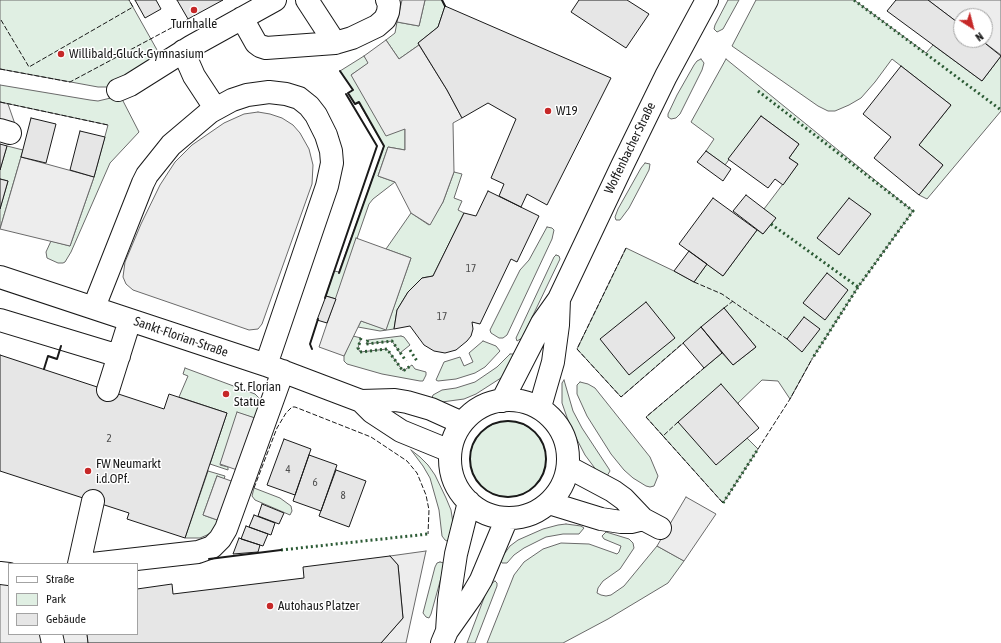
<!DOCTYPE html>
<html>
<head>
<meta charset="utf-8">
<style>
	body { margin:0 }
	#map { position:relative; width:1001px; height:643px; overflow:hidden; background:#fff; font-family:"Asap Condensed",sans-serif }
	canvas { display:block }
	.legend { position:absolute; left:8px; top:563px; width:130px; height:72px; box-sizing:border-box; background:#fff; border:1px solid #a3a3a3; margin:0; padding:5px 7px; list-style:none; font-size:12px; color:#1a1a1a }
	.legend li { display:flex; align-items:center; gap:8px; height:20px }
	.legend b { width:20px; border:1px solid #a3a3a3 }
	.north { position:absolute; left:953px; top:8px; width:40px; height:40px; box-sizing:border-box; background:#fff; border:1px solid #a3a3a3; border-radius:50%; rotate:144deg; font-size:11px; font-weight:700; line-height:16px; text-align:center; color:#1a1a1a }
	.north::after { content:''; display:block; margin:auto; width:14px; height:18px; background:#c62828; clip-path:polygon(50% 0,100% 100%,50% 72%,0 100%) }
</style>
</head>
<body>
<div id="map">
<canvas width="1001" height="643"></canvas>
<ul class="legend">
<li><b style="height:5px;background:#fff"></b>Straße</li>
<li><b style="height:11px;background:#e0efe3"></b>Park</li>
<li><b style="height:11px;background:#e6e6e6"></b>Gebäude</li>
</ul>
<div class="north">N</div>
</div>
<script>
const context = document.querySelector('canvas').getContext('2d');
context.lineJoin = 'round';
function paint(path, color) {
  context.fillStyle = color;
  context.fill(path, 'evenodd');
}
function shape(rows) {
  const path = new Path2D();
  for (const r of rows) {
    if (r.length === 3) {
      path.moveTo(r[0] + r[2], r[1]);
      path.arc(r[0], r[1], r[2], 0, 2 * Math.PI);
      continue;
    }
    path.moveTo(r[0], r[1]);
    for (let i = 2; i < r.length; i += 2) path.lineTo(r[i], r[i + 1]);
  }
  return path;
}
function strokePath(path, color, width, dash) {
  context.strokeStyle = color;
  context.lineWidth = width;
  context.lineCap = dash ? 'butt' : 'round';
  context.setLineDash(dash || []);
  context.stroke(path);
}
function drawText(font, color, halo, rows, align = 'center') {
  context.font = font + ' "Asap Condensed",sans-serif';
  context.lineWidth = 3;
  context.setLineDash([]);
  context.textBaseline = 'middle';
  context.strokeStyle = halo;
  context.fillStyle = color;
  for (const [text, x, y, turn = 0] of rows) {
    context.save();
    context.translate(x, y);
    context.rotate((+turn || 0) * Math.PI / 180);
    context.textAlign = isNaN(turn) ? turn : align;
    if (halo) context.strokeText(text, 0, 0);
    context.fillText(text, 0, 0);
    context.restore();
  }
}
const green = shape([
	[0,0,129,0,161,57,108,87,98,87,0,69,0,0],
	[425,0,442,0,445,6,438,27,418,43,419,45,399,59,386,40,395,33,397,22,419,26,425,0],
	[728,0,739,0,723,29,717,32,714,29,715,25,728,0],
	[756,0,854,0,926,53,933,45,982,81,1001,56,1001,111,927,199,919,195,943,165,919,145,951,105,892,59,875,82,861,98,849,105,835,111,828,111,818,106,732,46,756,0],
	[364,56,369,63,351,75,405,128,405,150,388,147,378,176,395,182,373,199,369,204,336,299,326,296,334,271,339,272,384,146,359,103,355,104,348,93,353,90,340,71,364,56],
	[701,59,704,63,702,70,680,114,676,118,671,119,668,117,668,114,677,95,694,65,697,61,701,59],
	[726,59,913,211,858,287,812,359,790,399,778,381,762,380,738,403,747,438,758,449,723,503,646,417,722,353,733,365,756,347,724,308,621,397,577,349,626,248,674,271,694,282,707,264,723,276,757,230,763,234,771,224,764,209,798,164,789,158,799,144,761,116,725,165,706,151,714,139,691,122,726,59],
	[0,85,90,100,98,101,115,97,122,99,139,132,110,163,71,252,65,262,63,263,58,263,47,258,46,252,51,241,70,246,94,177,108,125,0,102,0,85],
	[7,146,23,150,0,229,0,209,8,181,0,179,0,170,7,146],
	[645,163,650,164,649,170,629,208,620,220,616,220,615,217,618,209,641,168,645,163],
	[454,172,462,174,454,198,462,201,458,210,464,213,433,276,422,278,408,292,397,310,394,329,380,331,358,327,361,321,386,329,411,258,386,249,411,213,429,225,443,202,454,172],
	[547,227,552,228,554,230,552,239,507,335,503,338,499,338,491,333,490,330,520,270,529,260,547,227],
	[556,255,559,256,560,259,524,334,522,338,517,341,516,338,554,257,556,255],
	[353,336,361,338,358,348,360,352,387,349,403,371,412,365,415,369,426,372,426,375,423,381,420,381,382,374,347,364,344,361,344,356,353,336],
	[401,336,404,337,410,345,400,353,392,341,366,344,368,340,401,336],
	[483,341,496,346,500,351,485,367,475,373,456,379,438,381,436,380,444,362,460,357,464,366,473,362,469,353,483,341],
	[510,354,515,354,504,376,476,394,464,399,442,402,432,398,433,395,442,390,456,388,475,382,497,367,510,354],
	[185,368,255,394,261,400,258,419,238,413,220,465,228,467,228,470,210,464,227,413,179,397,188,376,183,374,185,368],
	[564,380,573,411,582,428,609,469,610,471,607,476,597,471,585,455,570,426,562,403,562,383,564,380],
	[580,382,588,384,595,388,650,457,658,476,654,486,650,487,646,486,633,478,624,470,611,454,587,416,577,394,577,385,580,382],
	[508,459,38],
	[411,450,420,457,428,465,435,475,446,498,451,510,453,523,449,539,447,541,445,540,442,536,439,510,430,478,423,466,411,450],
	[208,471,225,476,224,479,217,476,203,515,223,522,214,531,207,535,200,538,185,538,208,471],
	[254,488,280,498,291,506,292,511,290,515,255,500,252,496,254,488],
	[566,524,581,526,584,528,579,534,563,534,546,537,524,548,514,555,507,563,502,563,501,561,502,557,510,546,518,540,543,529,558,525,566,524],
	[606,532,629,539,633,543,634,548,620,569,603,581,598,588,597,593,601,595,606,596,611,595,624,586,657,546,684,561,668,583,608,619,563,643,487,643,514,575,524,562,543,549,561,543,589,544,617,554,619,552,621,546,604,539,602,536,606,532],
	[440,562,444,563,444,567,431,614,429,618,426,617,423,613,435,567,437,563,440,562],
	[495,581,497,583,497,586,475,643,467,643,487,590,491,584,495,581]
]);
paint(green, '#e0efe3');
strokePath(green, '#6a6a6a', 1);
const parking = shape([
	[402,0,425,0,419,26,397,22,402,0],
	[928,0,1001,0,1001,55,981,40,985,40,985,16,961,16,961,25,928,0],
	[386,40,399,59,419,45,447,90,462,118,453,123,454,172,443,202,430,225,411,213,395,182,378,176,388,147,405,150,405,129,386,136,351,75,368,63,364,56,386,40],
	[0,102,8,104,16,127,0,123,0,102],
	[258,112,270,114,282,118,293,125,300,133,309,149,313,165,312,184,262,324,258,329,249,330,133,290,126,284,123,277,125,262,141,224,160,185,175,162,192,145,224,123,244,114,258,112],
	[21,157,94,177,70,246,0,229,21,157],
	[356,238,411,258,386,330,361,321,344,356,319,347,356,238],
	[237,412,258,419,240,471,220,464,237,412],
	[217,476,237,483,223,522,203,515,217,476],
	[686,497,716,514,684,561,657,546,686,497],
	[426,551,406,643,381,643,403,618,398,565,390,556,426,551],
	[9,581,9,634,87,634,88,643,0,643,0,582,9,581]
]);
paint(parking, '#ededed');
strokePath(parking, '#6a6a6a', 1);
const building = shape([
	[135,0,156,0,161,9,145,18,135,0],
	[177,0,223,0,188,19,177,0],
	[579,0,627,0,649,14,626,48,571,12,579,0],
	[896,0,928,0,961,25,961,40,981,40,1001,56,982,81,887,11,896,0],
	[445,6,611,78,547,205,527,194,521,207,499,196,504,184,491,178,516,119,488,103,462,118,447,90,418,43,438,27,445,6],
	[901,66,951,105,919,145,943,165,919,195,874,158,891,137,863,114,901,66],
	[761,116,799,144,789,158,798,164,783,185,775,179,768,188,728,159,761,116],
	[31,118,56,124,46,163,21,157,31,118],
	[80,131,105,137,94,177,70,170,80,131],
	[0,144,7,146,0,170,0,144],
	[706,151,731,169,723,181,697,162,706,151],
	[0,179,8,181,0,209,0,179],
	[488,191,539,216,517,262,511,259,480,324,472,322,473,329,471,336,467,341,456,350,445,353,434,351,424,345,410,326,394,329,397,310,408,292,422,278,433,276,464,213,476,216,488,191],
	[746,195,776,218,763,234,733,211,746,195],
	[713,198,757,230,723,276,679,244,713,198],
	[849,198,871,214,839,255,817,238,849,198],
	[689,251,707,264,694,282,674,271,689,251],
	[827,273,848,290,825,320,803,303,827,273],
	[326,296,336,299,327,323,317,320,326,296],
	[646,302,675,338,629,375,600,339,646,302],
	[724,308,756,347,733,365,701,327,724,308],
	[804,317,820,329,802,352,787,339,804,317],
	[701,327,722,353,704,368,683,343,701,327],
	[0,355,164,409,169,394,227,413,185,538,127,519,129,513,0,471,0,355],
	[721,384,759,428,716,465,678,422,721,384],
	[284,439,311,449,295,495,267,485,284,439],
	[309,455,337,465,321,511,293,501,309,455],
	[336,470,366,481,349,527,319,516,336,470],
	[262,504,284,513,279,524,258,516,262,504],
	[254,515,275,523,271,535,249,527,254,515],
	[246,526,268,534,263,546,241,539,246,526],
	[239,538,260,545,258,552,233,554,239,538],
	[390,556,398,565,403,618,381,643,88,643,87,634,137,634,137,589,172,584,173,594,304,578,303,567,390,556]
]);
paint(building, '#e6e6e6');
strokePath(building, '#1a1a1a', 1);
const minor = shape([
	[307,0,335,43,352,38,377,26,385,19,388,12,389,4,387,0],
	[242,18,256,43,260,46,266,48,335,43],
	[183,51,194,76,215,108],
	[118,90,130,85,192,46,275,0],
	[0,130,10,133],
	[0,277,266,365,361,401,372,412,401,431,450,451],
	[94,307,143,183,147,175,171,145,210,112,232,100,247,95,269,92,286,94,299,98,309,106,316,115,326,135,331,151,332,163,327,186,266,365],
	[0,320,119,356],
	[108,390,130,320],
	[509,459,59],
	[361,401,395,400,407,402,431,409,462,423],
	[502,401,542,323,559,299,622,166,666,76,707,0],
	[540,407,553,362,558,325,559,299],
	[568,467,613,491,624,499,643,519,660,528],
	[549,503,601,519,621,522,631,522,643,519],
	[79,564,93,501],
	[92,564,198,552,212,547,220,539,226,529,283,371],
	[0,573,9,574],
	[447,631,471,597,481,580,507,518],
	[51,634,53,643],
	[442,643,447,631,449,600,456,554,469,502]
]);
strokePath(minor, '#1a1a1a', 24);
strokePath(minor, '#fff', 22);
strokePath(shape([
	[854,0,1001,110],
	[758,91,913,211,858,287,812,359],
	[771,224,858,287],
	[361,338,358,348,360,352,387,349,403,371,412,365],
	[368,340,366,344,392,341,406,361],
	[410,350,417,361],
	[723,503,758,449],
	[281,550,428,534]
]), '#2b5a34', 3, [2, 3]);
strokePath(shape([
	[1,20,29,67,133,7,129,0],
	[0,69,70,82,188,19],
	[0,102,108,125],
	[626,248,577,349,621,397,683,343],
	[694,282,722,294,787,339],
	[724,308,733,301],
	[678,422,663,436,723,503],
	[663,436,646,417,704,368],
	[758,449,790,399,812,359],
	[254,488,277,428,286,413,292,407,295,407,371,437,407,461,417,473,426,495,429,510,428,534]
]), '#1a1a1a', 1, [5, 2]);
strokePath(shape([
	[442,0,445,6],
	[339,273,384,146,359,102,355,104,348,93,353,90,340,71],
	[325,298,377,146,346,94],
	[312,349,310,344,318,319],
	[44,369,48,356,57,359,61,346],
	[508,459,38],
	[209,559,281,550]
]), '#1a1a1a', 2);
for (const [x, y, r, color] of [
	[194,10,4,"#c62828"],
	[61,54,4,"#c62828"],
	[548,111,4,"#c62828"],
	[226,394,4,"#c62828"],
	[88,471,4,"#c62828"],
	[270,606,4,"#c62828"]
]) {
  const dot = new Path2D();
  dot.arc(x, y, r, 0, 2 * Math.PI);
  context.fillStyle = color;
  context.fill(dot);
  strokePath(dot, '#fff', 1.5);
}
drawText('11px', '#4d4d4d', null, [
	["17",471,269],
	["17",442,317],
	["2",109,439],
	["4",288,470],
	["6",315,483],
	["8",343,496]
]);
drawText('13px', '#1a1a1a', '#fff', [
	["Turnhalle",194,24,"center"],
	["Willibald-Gluck-Gymnasium",69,54],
	["W19",556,111],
	["St. Florian",234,387],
	["Statue",234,402],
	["FW Neumarkt",96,464],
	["i.d.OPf.",96,479],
	["Autohaus Platzer",278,606]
], 'left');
drawText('13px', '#1a1a1a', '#fff', [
	["Woffenbacher Straße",630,148,-64],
	["Sankt-Florian-Straße",181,337,19]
]);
</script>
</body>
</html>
